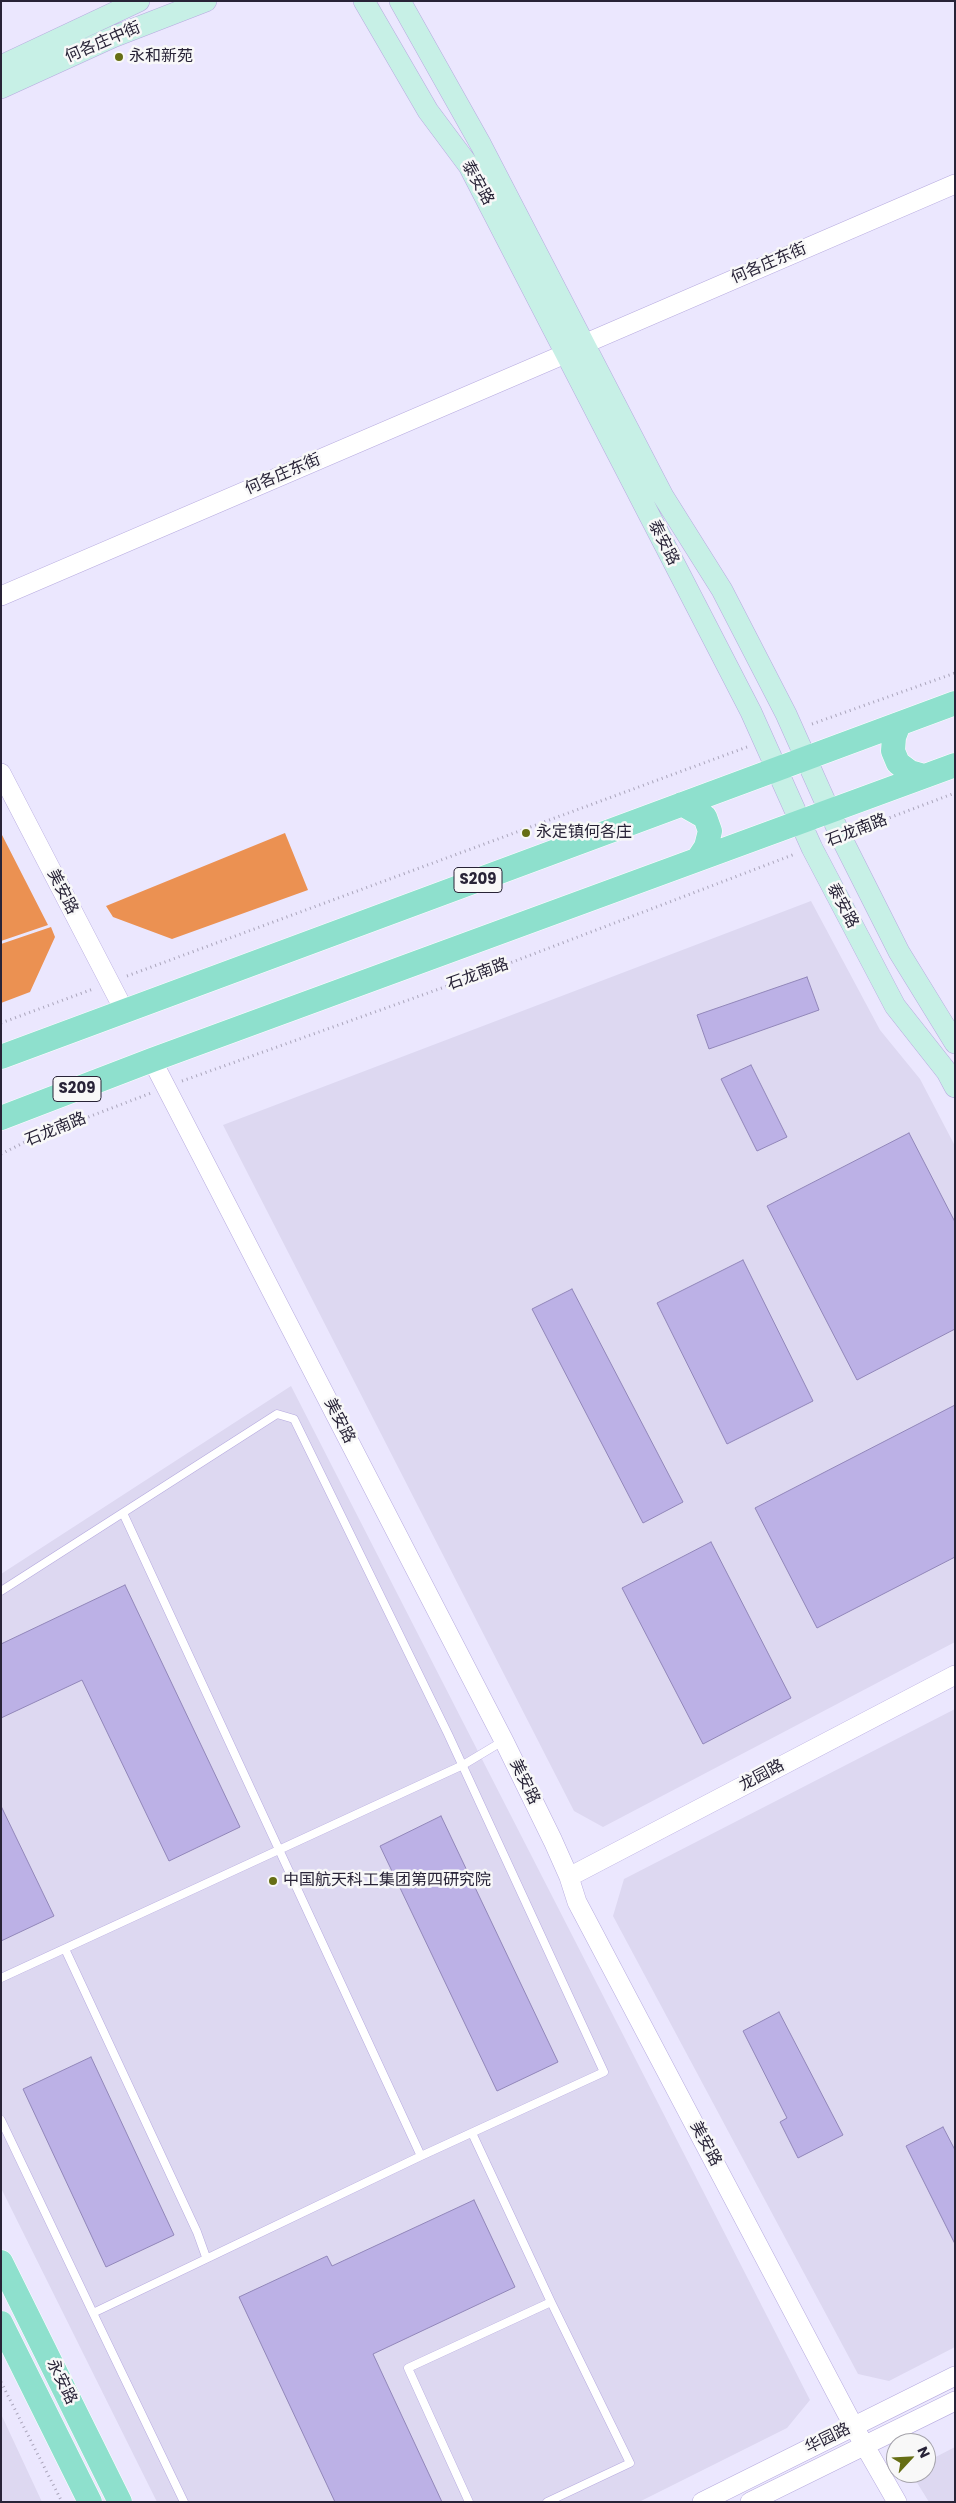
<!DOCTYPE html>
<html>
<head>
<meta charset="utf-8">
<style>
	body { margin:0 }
	#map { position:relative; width:956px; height:2503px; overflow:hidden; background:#ebe7fe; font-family:Poppins,sans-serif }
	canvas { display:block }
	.frame { position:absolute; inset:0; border:2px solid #282337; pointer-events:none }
	.north { position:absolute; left:886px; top:2433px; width:50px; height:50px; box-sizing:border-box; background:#f8f8f8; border:1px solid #a5a3ab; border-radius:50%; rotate:65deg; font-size:14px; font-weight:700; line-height:20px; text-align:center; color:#282337 }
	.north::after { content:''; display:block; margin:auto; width:18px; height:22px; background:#666e14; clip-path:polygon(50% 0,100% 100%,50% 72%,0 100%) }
</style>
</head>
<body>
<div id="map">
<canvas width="956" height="2503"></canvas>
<div class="frame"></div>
<div class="north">N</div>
</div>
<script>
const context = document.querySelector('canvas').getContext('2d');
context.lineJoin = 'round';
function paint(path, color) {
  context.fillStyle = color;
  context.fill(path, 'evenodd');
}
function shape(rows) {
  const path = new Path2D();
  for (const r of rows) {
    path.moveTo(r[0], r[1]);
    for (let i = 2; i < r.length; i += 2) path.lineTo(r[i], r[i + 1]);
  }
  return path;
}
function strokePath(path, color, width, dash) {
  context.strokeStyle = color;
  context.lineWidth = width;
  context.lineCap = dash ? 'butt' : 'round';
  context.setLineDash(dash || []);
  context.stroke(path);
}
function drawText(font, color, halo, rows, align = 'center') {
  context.font = font + ' Poppins,"Noto Sans SC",sans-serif';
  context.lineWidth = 5;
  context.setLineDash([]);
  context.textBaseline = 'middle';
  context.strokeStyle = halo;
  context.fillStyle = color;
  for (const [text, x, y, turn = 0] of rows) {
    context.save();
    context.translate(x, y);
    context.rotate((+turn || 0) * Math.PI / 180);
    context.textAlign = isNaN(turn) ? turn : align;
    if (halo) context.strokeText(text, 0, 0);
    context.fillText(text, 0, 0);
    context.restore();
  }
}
paint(shape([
	[811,901,880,1030,920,1079,955,1146,955,1642,603,1827,574,1811,223,1125],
	[291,1386,810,2400,787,2428,639,2502,157,2502,1,2188,1,1574],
	[955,1709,955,2347,889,2381,858,2374,613,1916,624,1879],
	[1,2414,42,2502,1,2502],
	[955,2447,955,2502,929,2502,911,2473,926,2473,926,2462]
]), '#ddd8f1');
paint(shape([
	[1,833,48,925,1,941],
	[285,833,308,890,172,939,113,917,106,906],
	[51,927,55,937,30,992,1,1003,1,944]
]), '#eb9152');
const building = shape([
	[807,977,819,1010,709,1049,697,1015,807,977],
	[751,1065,787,1137,757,1151,721,1079,751,1065],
	[909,1133,955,1222,955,1329,857,1380,767,1206,909,1133],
	[743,1260,813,1401,727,1444,657,1303,743,1260],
	[572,1289,683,1502,643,1523,532,1309,572,1289],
	[955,1405,955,1557,817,1628,755,1508,955,1405],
	[711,1542,791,1698,703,1744,622,1588,711,1542],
	[125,1585,240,1827,169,1861,82,1680,1,1718,1,1644,125,1585],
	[1,1806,54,1916,1,1941,1,1806],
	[441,1816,558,2062,497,2091,380,1846,441,1816],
	[779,2012,843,2135,798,2158,780,2122,787,2118,743,2031,779,2012],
	[91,2057,174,2235,106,2267,23,2089,91,2057],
	[943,2127,955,2150,955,2244,906,2146,943,2127],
	[474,2200,515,2287,373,2354,442,2502,335,2502,239,2297,327,2256,332,2266,474,2200]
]);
paint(building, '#bcb1e6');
strokePath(building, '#9287ba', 1);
const service = shape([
	[123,1513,421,2156],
	[1,1591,277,1414,294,1419,448,1734,604,2072,421,2156,93,2313,184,2502],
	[65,1949,197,2232,206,2257],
	[1,1978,463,1765,503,1741],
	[1,2120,93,2313],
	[469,2502,408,2368,551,2302,472,2133],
	[547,2502,630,2463,551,2302]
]);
const tertiary = shape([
	[584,344,955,184],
	[1,596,565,354],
	[1,773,124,1010],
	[152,1060,504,1741,553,1841,569,1877,577,1902,854,2427,897,2502],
	[569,1877,955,1675],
	[702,2502,955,2376],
	[750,2502,955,2401]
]);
const secondary = shape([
	[364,1,428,111,469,166,751,712,812,848,895,1006,947,1072,955,1087],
	[400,1,481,145,663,496,722,590,786,714,841,837,899,952,955,1043],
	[1,66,139,1],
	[1,88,113,37,206,1]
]);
const primary = shape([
	[899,724,894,737,893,751,898,763,910,772,924,776],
	[682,804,705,817,710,831,706,847,698,859],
	[1,1057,955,703],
	[1,1118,152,1060,955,765],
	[1,2262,120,2502],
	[1,2323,90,2502]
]);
strokePath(service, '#b6aadf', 9);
strokePath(tertiary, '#b6aadf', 20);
strokePath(secondary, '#b6aadf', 22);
strokePath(primary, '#fff', 25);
strokePath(shape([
	[812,724,955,673],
	[857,830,955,793],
	[127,976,747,747],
	[1,1023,93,989],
	[182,1081,481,974,795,854],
	[1,1154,31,1139,151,1093],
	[1,2382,62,2502]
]), '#aaa5bb', 3, [1, 4]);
strokePath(service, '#fff', 8);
strokePath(tertiary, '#fff', 19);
strokePath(secondary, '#c7f0e6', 21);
strokePath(primary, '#8ee0cd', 24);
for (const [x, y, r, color] of [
	[119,57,5,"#666e14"],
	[526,833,5,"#666e14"],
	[273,1881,5,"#666e14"]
]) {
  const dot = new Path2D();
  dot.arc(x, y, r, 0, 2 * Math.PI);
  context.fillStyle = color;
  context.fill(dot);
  strokePath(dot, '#f8f8f8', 2);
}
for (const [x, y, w] of [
	[478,880,48],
	[77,1089,48]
]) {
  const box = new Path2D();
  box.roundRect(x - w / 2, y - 12.5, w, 25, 4);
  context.fillStyle = '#f8f8f8';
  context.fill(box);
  strokePath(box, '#282337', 1);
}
drawText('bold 15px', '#282337', null, [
	["S209",478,880],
	["S209",77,1089]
]);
drawText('16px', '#282337', '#f8f8f8', [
	["何各庄中街",103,43,-23],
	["泰安路",477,183,61],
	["何各庄东街",769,264,-23],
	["何各庄东街",283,475,-23],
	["泰安路",663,543,63],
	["石龙南路",857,831,-21],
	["美安路",62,892,63],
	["泰安路",842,906,62],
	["石龙南路",478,975,-20],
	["石龙南路",56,1130,-22],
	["美安路",339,1421,63],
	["龙园路",762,1776,-28],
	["美安路",524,1782,64],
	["美安路",705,2144,62],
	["永安路",61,2382,64],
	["华园路",828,2439,-26]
]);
drawText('16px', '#282337', '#f8f8f8', [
	["永和新苑",129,57],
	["永定镇何各庄",536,833],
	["中国航天科工集团第四研究院",283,1881]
], 'left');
</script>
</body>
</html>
